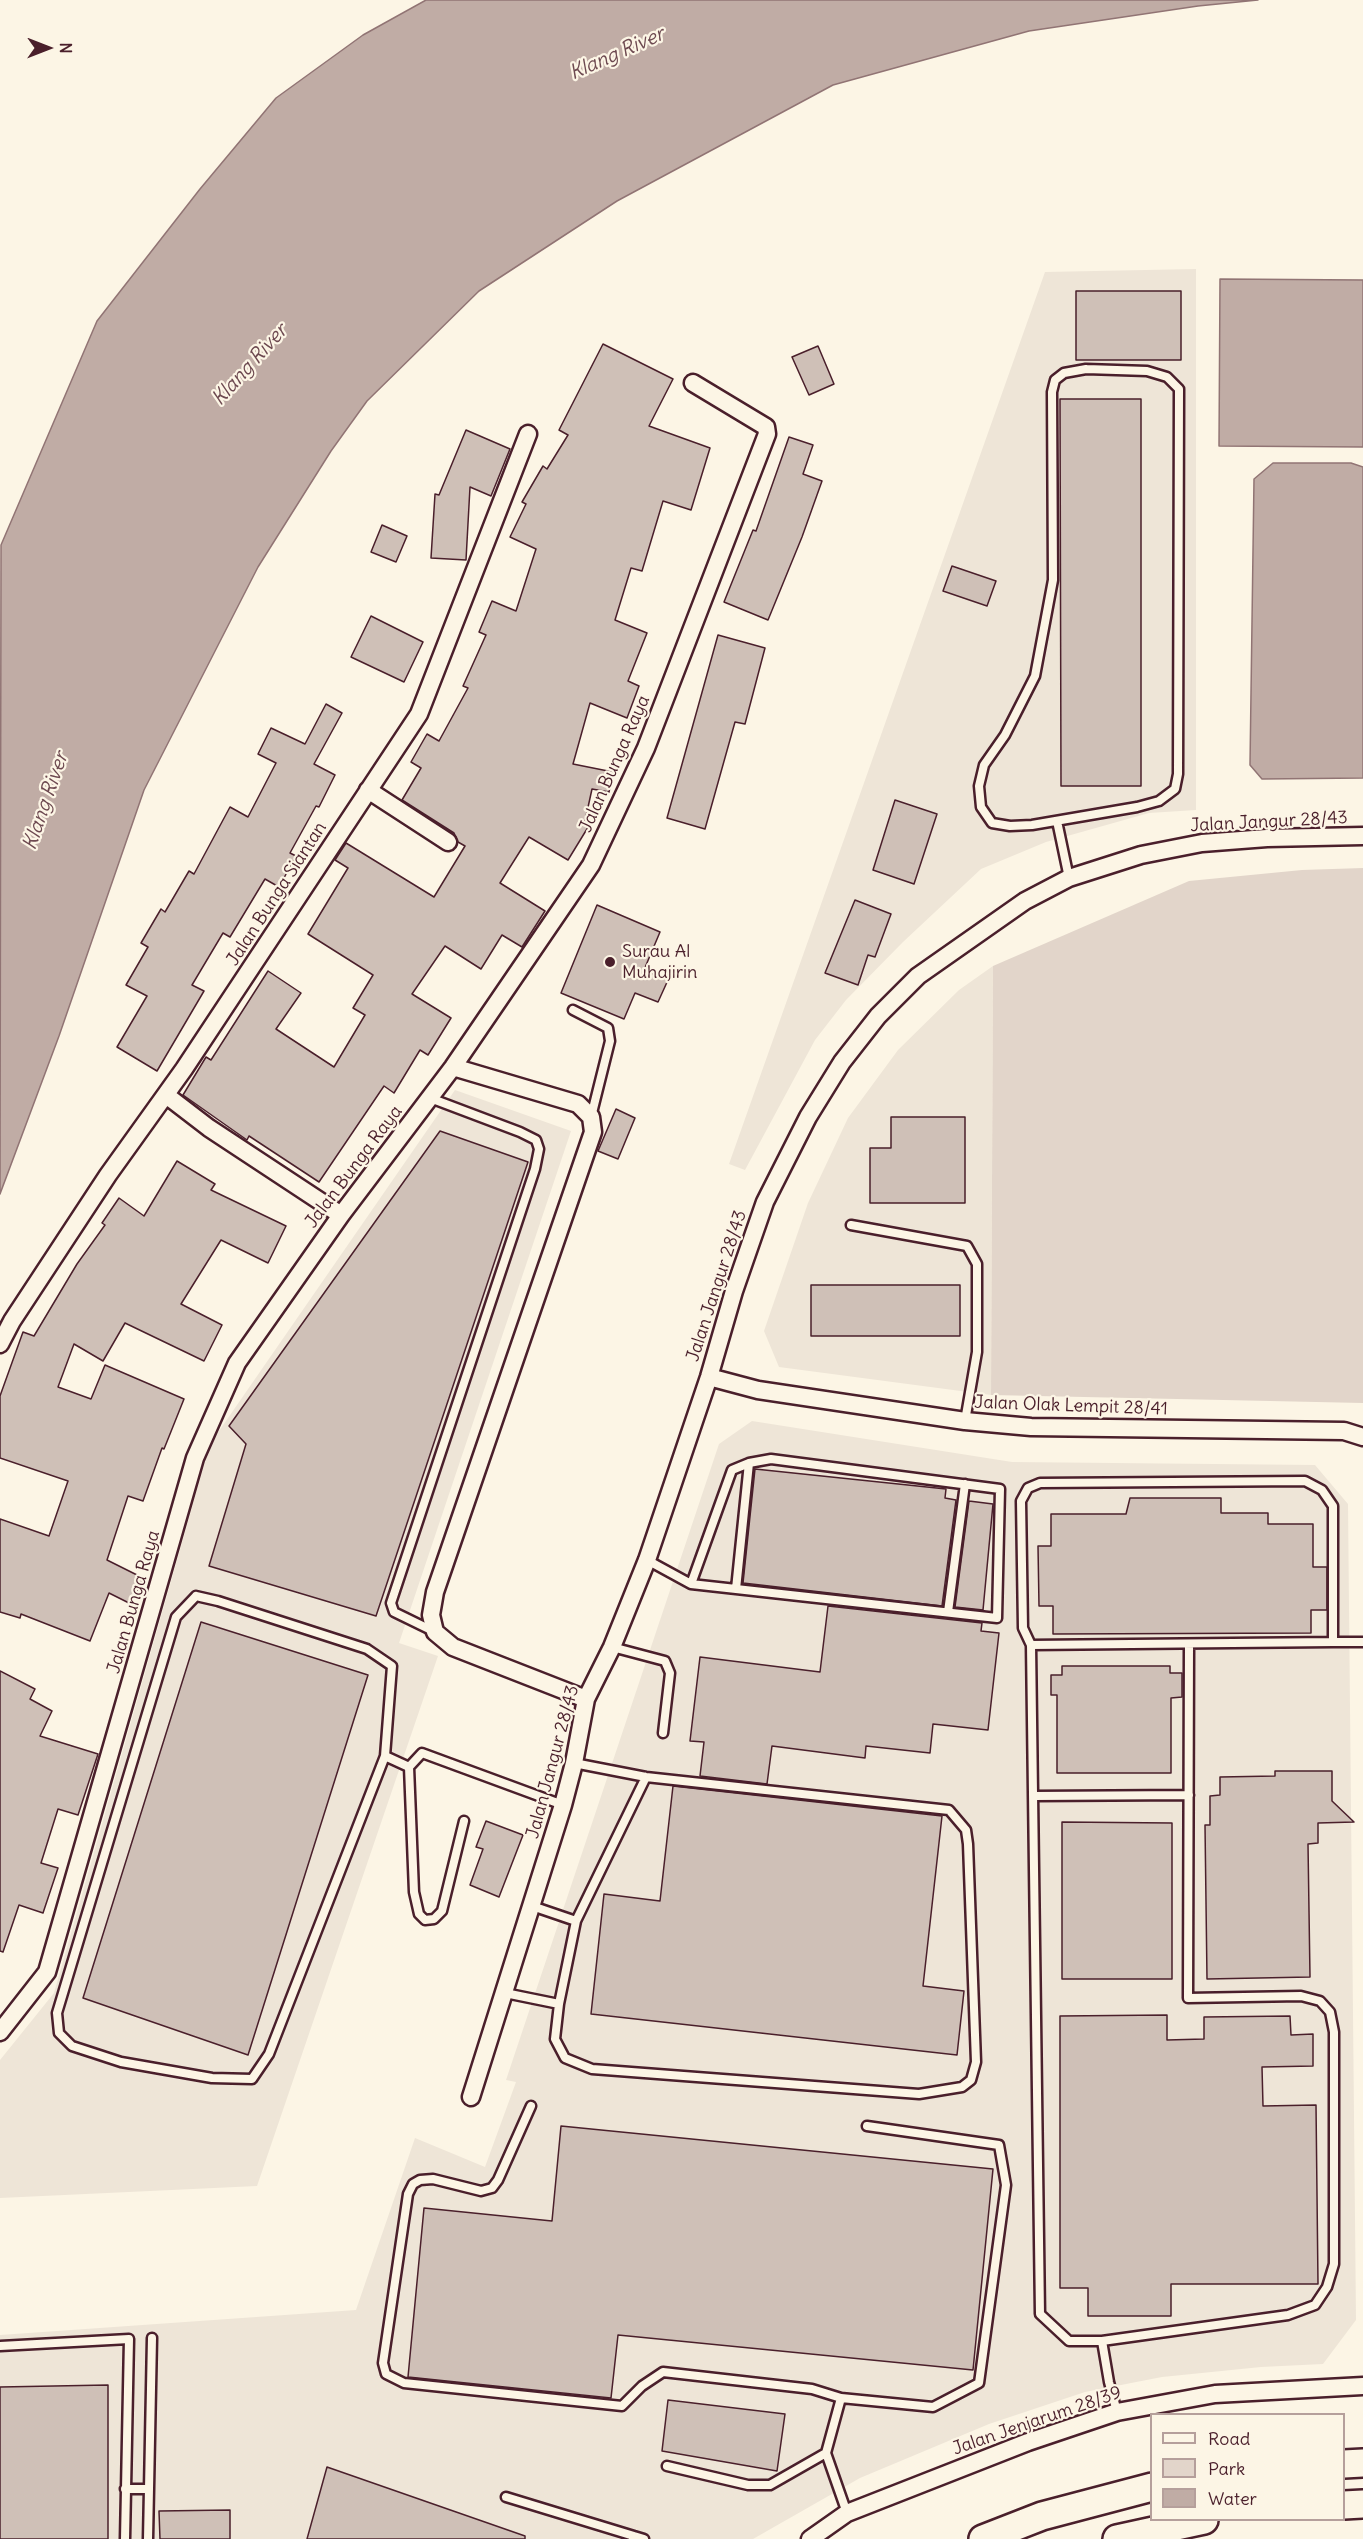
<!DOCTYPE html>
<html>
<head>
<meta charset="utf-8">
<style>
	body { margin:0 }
	#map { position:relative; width:1363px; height:2539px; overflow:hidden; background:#fcf5e5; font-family:Delius,sans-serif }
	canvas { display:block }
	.legend { position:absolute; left:1150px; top:2413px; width:195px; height:108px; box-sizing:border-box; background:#fcf5e5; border:2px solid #b59f9b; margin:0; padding:8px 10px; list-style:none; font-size:18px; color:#4a1f2b }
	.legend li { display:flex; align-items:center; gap:12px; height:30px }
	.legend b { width:30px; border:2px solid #b59f9b }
	.north { position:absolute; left:18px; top:18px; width:60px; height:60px; -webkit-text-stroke:4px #fcf5e5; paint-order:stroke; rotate:90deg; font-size:16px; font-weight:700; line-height:24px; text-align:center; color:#4a1f2b }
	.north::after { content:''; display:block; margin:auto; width:21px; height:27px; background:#4a1f2b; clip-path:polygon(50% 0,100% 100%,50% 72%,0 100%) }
</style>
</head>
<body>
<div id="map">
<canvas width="1363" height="2539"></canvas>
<ul class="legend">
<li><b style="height:8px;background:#fcf5e5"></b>Road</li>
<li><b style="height:16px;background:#e2d5ca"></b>Park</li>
<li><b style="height:16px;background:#c0aca5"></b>Water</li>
</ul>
<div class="north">N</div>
</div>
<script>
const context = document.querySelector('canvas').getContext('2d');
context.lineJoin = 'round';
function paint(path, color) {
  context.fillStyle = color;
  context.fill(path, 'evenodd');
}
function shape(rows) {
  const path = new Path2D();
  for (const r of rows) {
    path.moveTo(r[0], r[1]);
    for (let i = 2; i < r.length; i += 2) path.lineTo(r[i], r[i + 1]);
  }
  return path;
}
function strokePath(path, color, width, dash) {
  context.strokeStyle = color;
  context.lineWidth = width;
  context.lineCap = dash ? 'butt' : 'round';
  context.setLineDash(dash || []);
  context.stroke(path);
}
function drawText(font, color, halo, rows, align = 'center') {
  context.font = font + ' Delius,sans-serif';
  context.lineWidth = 4.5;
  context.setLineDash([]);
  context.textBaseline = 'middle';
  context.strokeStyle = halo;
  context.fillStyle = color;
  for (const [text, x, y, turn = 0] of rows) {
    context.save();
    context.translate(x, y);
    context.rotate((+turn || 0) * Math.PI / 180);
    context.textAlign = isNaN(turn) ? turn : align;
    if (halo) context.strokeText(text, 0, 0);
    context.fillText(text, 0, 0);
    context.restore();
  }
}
paint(shape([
	[1196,269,1196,810,1149,813,1046,842,981,869,903,942,846,1000,815,1040,745,1170,729,1164,1045,272],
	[993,966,991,1395,779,1367,764,1331,808,1203,848,1118,898,1050,959,990],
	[455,1090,571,1131,399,1643,438,1656,257,2186,0,2198,0,2060,54,1993,210,1444],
	[752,1421,1012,1462,1315,1465,1348,1504,1356,2320,1323,2364,1261,2367,1162,2377,1085,2392,989,2424,860,2478,753,2539,0,2539,0,2335,356,2310,415,2138,485,2167,516,2082,506,2080,719,1444]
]), '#eee5d7');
paint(shape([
	[1363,868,1363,1403,991,1395,993,966,1189,881,1302,870]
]), '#e2d5ca');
const water = shape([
	[426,0,1258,0,1198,6,1029,31,833,85,617,201,479,291,367,401,331,451,258,567,144,790,59,1036,0,1194,1,545,97,321,200,189,276,98,363,35,426,0],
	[1220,279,1363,280,1363,447,1219,446,1220,279],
	[1273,463,1351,463,1363,467,1363,778,1262,779,1250,765,1254,479,1273,463]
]);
paint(water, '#c0aca5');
strokePath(water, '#917474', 1.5);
const building = shape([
	[1076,291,1181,291,1181,360,1076,360,1076,291],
	[603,344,673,379,649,426,710,448,691,510,663,501,642,571,631,568,615,620,647,633,628,681,639,686,627,718,590,703,573,764,613,772,609,792,592,789,585,821,590,824,568,860,529,837,500,883,545,911,522,947,502,935,481,969,445,946,412,994,451,1018,428,1055,420,1050,394,1093,384,1086,319,1182,249,1136,247,1140,183,1095,206,1057,211,1060,268,971,301,993,276,1029,334,1067,365,1015,353,1008,373,975,308,934,348,868,335,860,346,843,434,897,465,846,458,842,454,833,402,800,421,768,411,762,427,734,439,741,468,688,463,686,486,635,479,632,492,601,516,611,536,549,510,537,526,504,522,502,543,466,547,469,568,435,559,430,603,344],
	[818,346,834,384,809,395,792,357,818,346],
	[1060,399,1141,399,1141,786,1061,786,1060,399],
	[466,430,510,449,491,496,470,487,466,560,431,558,435,494,439,495,466,430],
	[789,437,813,445,803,474,822,481,802,537,768,620,724,602,753,530,756,531,789,437],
	[382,525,407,536,396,562,371,552,382,525],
	[952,566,996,581,987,606,943,591,952,566],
	[371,616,423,642,404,682,351,657,371,616],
	[718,635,765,648,745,724,735,722,705,829,667,818,718,635],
	[326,704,342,713,314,764,335,775,319,807,316,806,290,853,296,856,279,887,265,879,230,937,223,933,192,985,204,991,157,1071,117,1047,147,996,126,985,148,947,141,943,161,909,165,912,189,871,194,874,230,807,248,817,276,763,258,754,271,728,305,744,326,704],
	[895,800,937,814,914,884,873,870,895,800],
	[855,900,891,914,875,957,868,955,858,985,825,973,855,900],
	[597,905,660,932,644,970,668,980,658,1002,635,993,624,1019,561,993,597,905],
	[616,1109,635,1118,618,1159,598,1151,616,1109],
	[891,1117,965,1117,965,1203,870,1203,870,1148,891,1148,891,1117],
	[440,1131,528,1162,376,1616,209,1566,246,1444,229,1426,440,1131],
	[177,1161,215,1184,211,1190,286,1226,268,1263,221,1240,181,1304,222,1325,204,1361,125,1323,103,1361,74,1344,58,1387,91,1399,105,1365,184,1399,164,1449,162,1448,143,1501,128,1496,107,1560,143,1578,131,1604,109,1593,90,1641,21,1614,20,1618,0,1612,0,1519,49,1536,68,1481,0,1458,0,1396,23,1332,34,1336,77,1264,105,1225,102,1223,119,1198,144,1216,177,1161],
	[811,1285,960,1285,960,1336,811,1336,811,1285],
	[755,1469,946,1489,945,1498,956,1500,942,1606,743,1583,755,1469],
	[1130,1498,1221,1498,1221,1513,1268,1513,1268,1524,1313,1524,1313,1567,1327,1567,1327,1610,1311,1610,1311,1633,1053,1634,1053,1606,1039,1606,1038,1546,1051,1546,1051,1514,1126,1514,1130,1498],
	[969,1501,993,1504,983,1610,955,1607,969,1501],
	[828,1606,982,1623,981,1631,999,1633,988,1730,933,1724,930,1753,866,1746,865,1758,772,1746,767,1784,700,1776,704,1742,690,1741,700,1657,820,1672,828,1606],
	[201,1622,368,1675,248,2055,83,1998,201,1622],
	[1062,1666,1170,1666,1170,1673,1182,1673,1182,1697,1171,1698,1171,1773,1057,1773,1057,1695,1051,1695,1051,1675,1062,1675,1062,1666],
	[0,1671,35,1689,30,1699,52,1711,40,1736,98,1754,78,1815,58,1809,41,1863,58,1868,43,1913,19,1905,3,1952,0,1951,0,1671],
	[1275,1771,1332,1771,1332,1801,1354,1822,1318,1823,1318,1843,1308,1844,1310,1977,1207,1979,1205,1825,1210,1825,1210,1796,1220,1795,1220,1777,1275,1776,1275,1771],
	[673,1786,942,1816,923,1986,964,1991,957,2055,591,2014,604,1894,660,1901,673,1786],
	[486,1821,523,1835,499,1897,470,1885,483,1849,476,1847,486,1821],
	[1062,1822,1172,1823,1172,1979,1062,1979,1062,1822],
	[1167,2015,1167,2040,1204,2039,1204,2017,1290,2016,1291,2035,1313,2034,1313,2066,1262,2067,1263,2106,1316,2105,1318,2284,1171,2284,1171,2316,1088,2316,1088,2288,1060,2288,1060,2016,1167,2015],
	[561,2126,993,2169,973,2370,618,2335,611,2398,408,2377,424,2208,552,2221,561,2126],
	[108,2385,108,2539,0,2539,0,2387,108,2385],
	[668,2400,785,2414,777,2471,662,2451,668,2400],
	[327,2467,525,2536,525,2539,307,2539,327,2467],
	[230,2510,230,2539,160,2539,159,2511,230,2510]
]);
paint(building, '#cfc0b7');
strokePath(building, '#4a1f2b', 1.5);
const lane = shape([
	[1086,369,1147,371,1167,377,1179,389,1178,774,1175,789,1159,801,1137,807,1032,825,1010,826,992,823,981,807,979,786,984,765,1005,735,1035,676,1053,580,1052,392,1055,380,1064,373,1086,369],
	[1057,821,1069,878],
	[573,1010,608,1028,610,1041,591,1117],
	[430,1098,520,1132,536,1140,539,1149,535,1169,391,1603,394,1612,435,1632],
	[851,1225,967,1246,977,1264,977,1352,965,1421],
	[647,1560,691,1584,997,1618,1000,1489,771,1459,749,1463,732,1470,691,1584],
	[736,1589,749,1463],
	[196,1596,218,1601,367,1649,392,1666,385,1756,269,2054,252,2079,212,2078,121,2062,72,2046,59,2033,57,2013,176,1617,196,1596],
	[948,1612,965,1484],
	[1189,1644,1188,1998,1301,1996,1320,2001,1330,2012,1334,2032,1334,2264,1327,2287,1315,2305,1288,2315,1102,2341,1069,2341,1040,2314,1031,1645,1333,1642,1363,1642],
	[1031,1645,1023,1628,1021,1501,1028,1488,1040,1483,1305,1481,1322,1490,1333,1506,1333,1642],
	[612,1647,665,1661,670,1673,663,1733],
	[385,1756,409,1767],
	[1034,1796,1189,1795],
	[464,1821,442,1911,434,1919,425,1920,419,1914,414,1892,409,1767,422,1753,563,1805],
	[532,1906,576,1921,646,1777],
	[505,1993,559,2004,555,2039,565,2058,592,2069,919,2094,962,2087,971,2080,976,2062,968,1844,966,1830,949,1810,646,1777,574,1763],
	[559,2004,576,1921],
	[531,2106,498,2180,492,2188,481,2191,433,2179,420,2180,413,2184,408,2194,383,2363,386,2374,404,2383,622,2406,642,2386,663,2372,812,2389,841,2398,826,2453,847,2513],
	[1102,2341,1109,2382,1117,2412],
	[0,2346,129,2339,125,2539],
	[841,2398,933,2407,979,2383,1006,2185,999,2145,867,2126],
	[667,2466,748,2485,770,2485,826,2453],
	[125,2489,148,2489],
	[506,2497,634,2536,633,2539],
	[634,2536,644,2539],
	[148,2539,152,2338]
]);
const street = shape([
	[368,790,448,842],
	[453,1067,578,1104,591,1117,593,1132,435,1592,431,1615,435,1632,453,1647,586,1699],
	[166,1095,209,1128,341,1215],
	[0,1344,12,1321,108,1175,184,1069,419,714,528,434],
	[709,1377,758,1390,965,1421,1031,1427,1344,1431,1363,1437],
	[0,2032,47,1972,195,1458,237,1363,341,1215,453,1067,591,865,646,748,767,434,766,427,693,383],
	[471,2097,563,1805,574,1763,586,1699,612,1647,647,1560,709,1377,734,1291,765,1202,808,1117,842,1062,878,1016,918,976,1025,901,1069,878,1141,855,1202,843,1267,838,1363,836],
	[810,2539,847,2513,1028,2442,1117,2412,1215,2394,1363,2386]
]);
const primary = shape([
	[1344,2464,1363,2463],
	[1344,2505,1363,2504],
	[983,2539,1042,2516,1152,2487],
	[1117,2539,1204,2520]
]);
strokePath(lane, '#4a1f2b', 13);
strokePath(street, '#4a1f2b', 21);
strokePath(primary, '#4a1f2b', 32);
strokePath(lane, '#fcf5e5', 8);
strokePath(street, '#fcf5e5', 16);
strokePath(primary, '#fcf5e5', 27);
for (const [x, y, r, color] of [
	[610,962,6,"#4a1f2b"]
]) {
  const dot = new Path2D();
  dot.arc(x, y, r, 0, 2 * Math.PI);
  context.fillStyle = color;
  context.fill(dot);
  strokePath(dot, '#fcf5e5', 2);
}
drawText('18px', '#4a1f2b', '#fcf5e5', [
	["Jalan Bunga Raya",615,764,-66],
	["Jalan Jangur 28/43",1269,822,-3],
	["Jalan Bunga Siantan",277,894,-57],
	["Jalan Bunga Raya",354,1167,-53],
	["Jalan Jangur 28/43",717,1286,-72],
	["Jalan Olak Lempit 28/41",1071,1406,2],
	["Jalan Bunga Raya",134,1602,-74],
	["Jalan Jangur 28/43",553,1762,-75],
	["Jalan Jenjarum 28/39",1037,2421,-19]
]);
drawText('18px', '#4a1f2b', '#fcf5e5', [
	["Surau Al",622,952],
	["Muhajirin",622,973]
], 'left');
drawText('italic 20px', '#6d4950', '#fcf5e5', [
	["Klang River",617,54,-24],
	["Klang River",250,365,-48],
	["Klang River",46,801,-71]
]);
</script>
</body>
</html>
